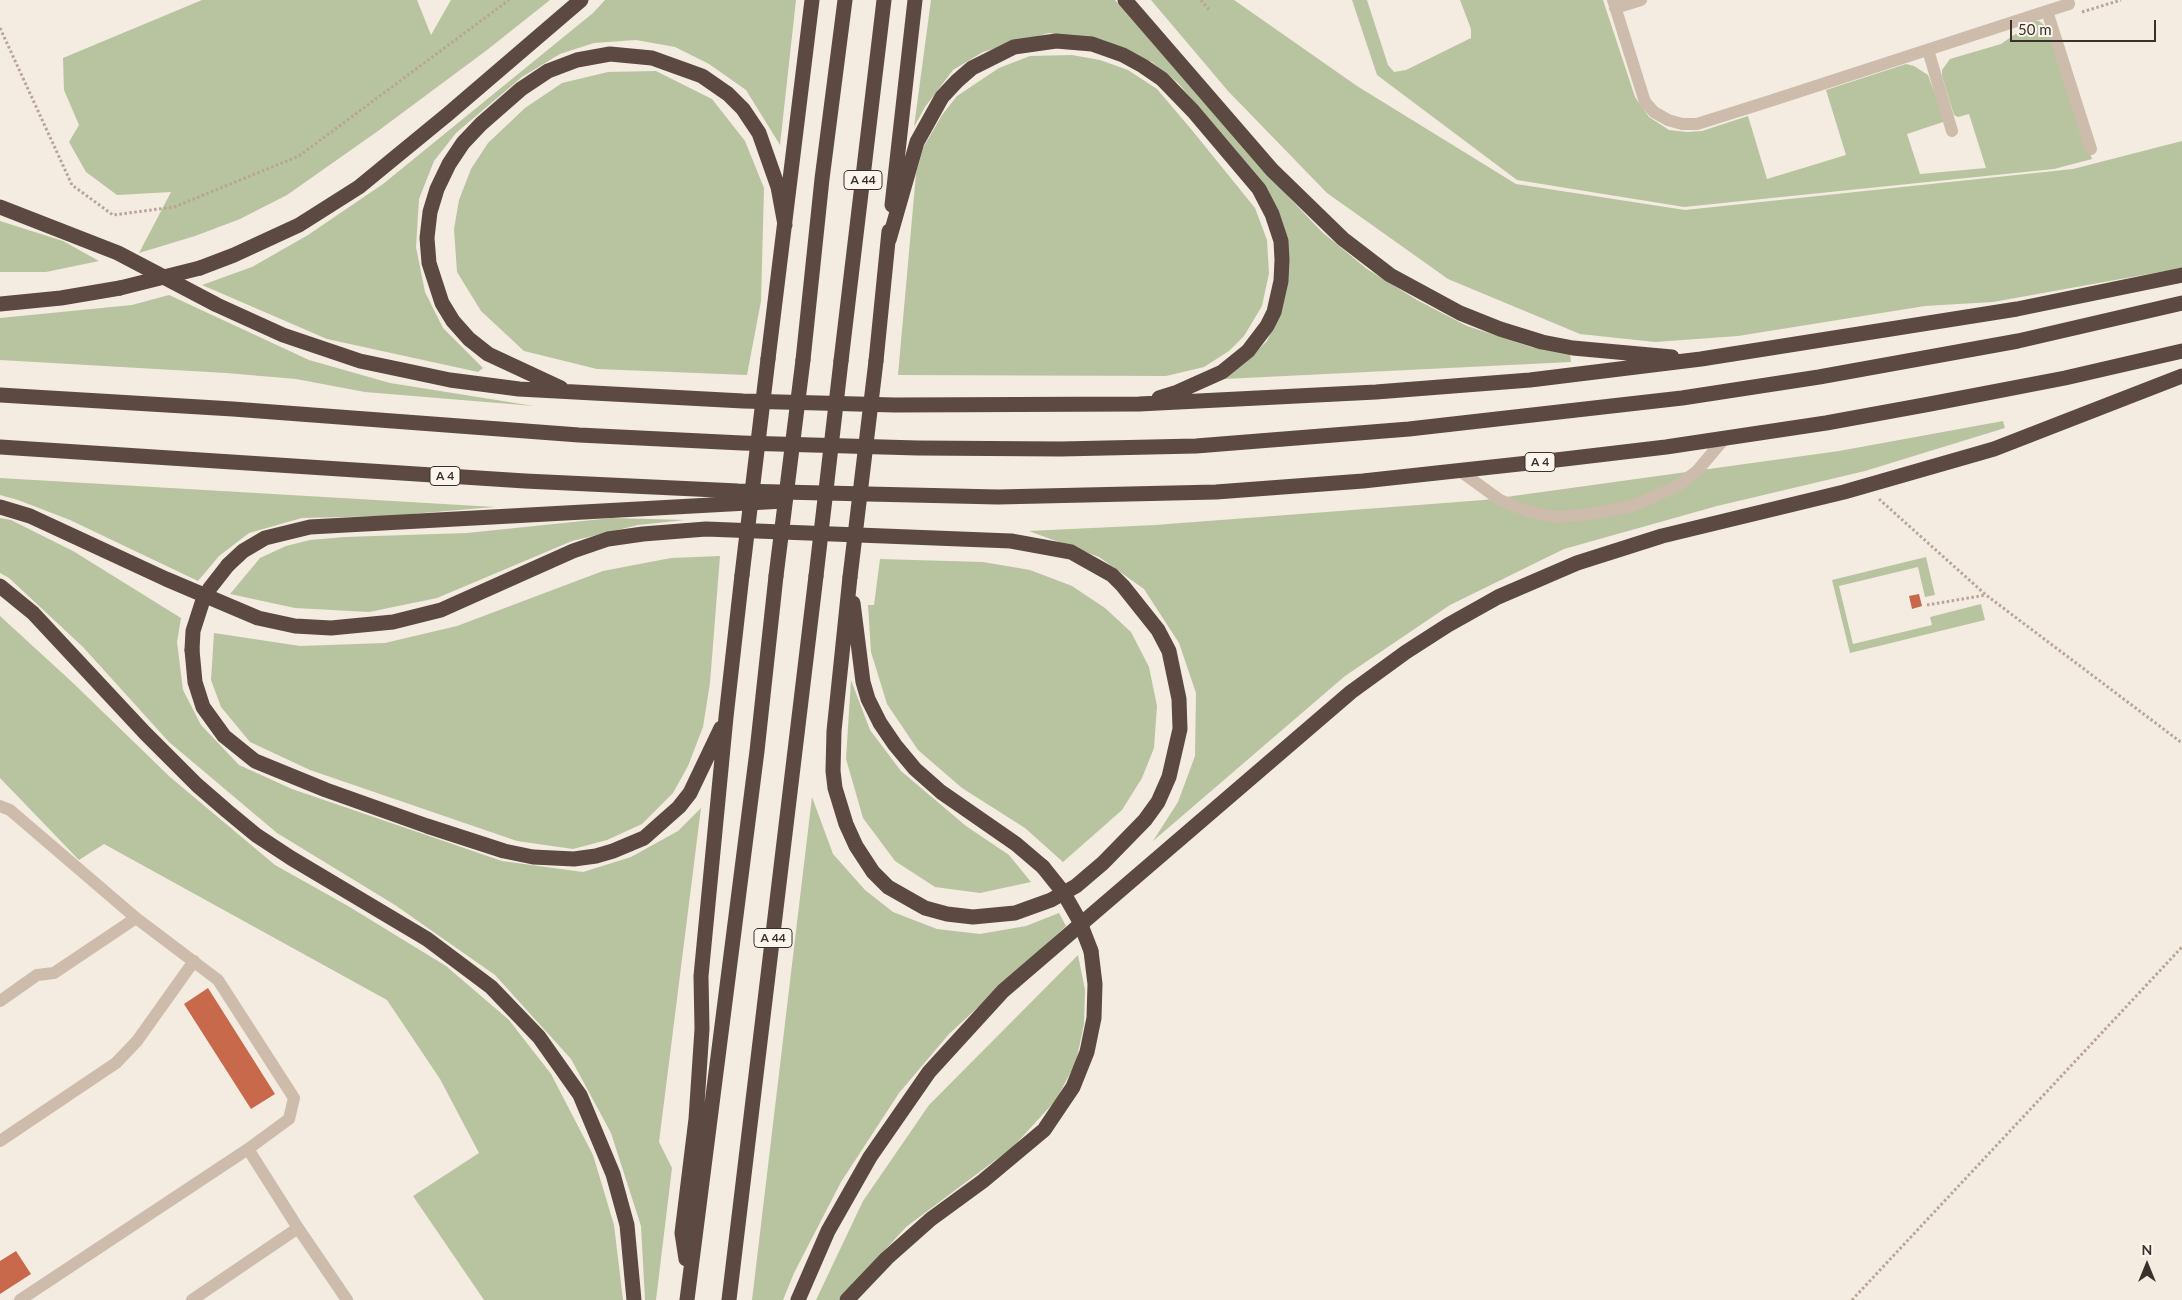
<!DOCTYPE html>
<html>
<head>
<meta charset="utf-8">
<style>
	body { margin:0 }
	#map { position:relative; width:2182px; height:1300px; overflow:hidden; background:#f4ebe1; font-family:Lato,sans-serif }
	canvas { display:block }
	.north { position:absolute; left:2122px; top:1240px; width:50px; height:50px; -webkit-text-stroke:4px #fbf5ee; paint-order:stroke; rotate:0deg; font-size:14px; font-weight:700; line-height:20px; text-align:center; color:#3b302b }
	.north::after { content:''; display:block; margin:auto; width:18px; height:22px; background:#3b302b; clip-path:polygon(50% 0,100% 100%,50% 72%,0 100%) }
	.scale { position:absolute; left:2010px; top:20px; width:146px; height:22px; box-sizing:border-box; border:2px solid #3b302b; border-top:0; padding-left:6px; font-size:15px; line-height:18px; white-space:nowrap; color:#3b302b; -webkit-text-stroke:4px #fbf5ee; paint-order:stroke }
</style>
</head>
<body>
<div id="map">
<canvas width="2182" height="1300"></canvas>
<div class="north">N</div>
<div class="scale">50 m</div>
</div>
<script>
const context = document.querySelector('canvas').getContext('2d');
context.lineJoin = 'round';
function paint(path, color) {
  context.fillStyle = color;
  context.fill(path, 'evenodd');
}
function shape(rows) {
  const path = new Path2D();
  for (const r of rows) {
    path.moveTo(r[0], r[1]);
    for (let i = 2; i < r.length; i += 2) path.lineTo(r[i], r[i + 1]);
  }
  return path;
}
function strokePath(path, color, width, dash) {
  context.strokeStyle = color;
  context.lineWidth = width;
  context.lineCap = dash ? 'butt' : 'round';
  context.setLineDash(dash || []);
  context.stroke(path);
}
function drawText(font, color, halo, rows, align = 'center') {
  context.font = font + ' Lato,sans-serif';
  context.lineWidth = 4;
  context.setLineDash([]);
  context.textBaseline = 'middle';
  context.strokeStyle = halo;
  context.fillStyle = color;
  for (const [text, x, y, turn = 0] of rows) {
    context.save();
    context.translate(x, y);
    context.rotate((+turn || 0) * Math.PI / 180);
    context.textAlign = isNaN(turn) ? turn : align;
    if (halo) context.strokeText(text, 0, 0);
    context.fillText(text, 0, 0);
    context.restore();
  }
}
paint(shape([
	[202,0,417,0,431,35,451,0,550,0,487,50,378,131,287,195,240,219,195,236,139,253,171,192,117,195,86,172,69,142,79,125,64,90,63,58],
	[605,0,796,0,780,145,746,90,709,64,675,47,636,40,594,43,560,54,522,77,456,133,434,161,419,199,416,247,425,292,443,328,483,368,478,372,327,339,202,285,252,267,308,235,383,184,593,13],
	[931,0,1115,0,1262,169,1322,232,1367,269,1417,300,1467,326,1531,347,1570,353,1571,362,1224,379,1249,359,1267,341,1281,312,1286,282,1251,169,1178,83,1152,62,1103,40,1049,33,983,52,953,70,925,107,914,127],
	[1151,0,1234,0,1357,86,1516,184,1685,210,2073,169,2182,141,2182,268,1993,302,1925,306,1738,336,1655,342,1580,334,1448,279,1327,193,1228,91],
	[1352,0,1367,0,1388,65,1394,72,1406,70,1471,38,1471,29,1460,0,1603,0,1635,97,1649,117,1669,130,1687,132,1702,131,1748,116,1767,179,1846,155,1826,90,1906,64,1914,66,1928,75,1944,118,1943,122,1907,134,1920,174,1986,168,1969,114,1958,117,1954,115,1942,76,1942,70,1950,59,2001,44,2034,21,2039,21,2048,28,2092,159,2054,169,1684,207,1517,180,1377,75],
	[1072,55,1100,60,1128,70,1157,89,1191,129,1255,208,1267,240,1269,273,1262,306,1244,336,1229,351,1204,367,1166,376,898,375,916,174,923,148,942,115,957,96,999,68,1030,56],
	[656,71,712,99,745,141,764,188,761,301,747,375,597,369,524,351,481,311,457,272,454,229,459,200,471,169,488,143,525,108,562,83,608,72],
	[0,221,63,241,99,261,46,272,0,272],
	[169,295,309,360,390,383,534,406,365,392,296,379,226,373,0,360,0,318,132,305],
	[2003,421,2005,428,1865,471,1717,506,1564,549,1450,605,1345,676,1153,841,1178,802,1195,756,1196,693,1179,643,1144,589,1099,557,1029,531,1155,525,1484,500,1839,451],
	[0,478,495,507,387,516,302,518,249,533,219,556,198,581,70,520,18,500,0,495],
	[0,518,11,520,73,551,181,618,177,642,183,690,201,725,239,765,292,789,502,861,583,872,631,857,678,831,701,808,659,1142,672,1168,656,1300,645,1300,641,1226,611,1133,571,1059,495,975,395,905,277,833,169,742,83,647,9,578,0,573],
	[612,518,685,520,638,525,572,541,437,598,369,612,295,608,230,594,260,558,286,546,310,540,345,537,467,533],
	[720,556,710,683,703,727,688,766,673,793,642,824,607,840,573,849,517,841,310,770,250,742,221,707,211,680,214,633,300,646,385,643,457,626,603,571,671,558],
	[1926,557,1935,595,1925,597,1918,567,1839,586,1853,644,1932,625,1930,617,1981,604,1985,620,1850,653,1832,580],
	[880,559,983,562,1030,570,1072,586,1105,608,1131,632,1149,667,1157,706,1154,748,1142,778,1122,810,1063,862,1025,828,962,788,918,750,887,704,871,652,868,605,874,605],
	[0,616,72,682,170,777,275,865,348,906,446,966,509,1020,551,1074,593,1155,614,1225,623,1300,484,1300,413,1196,479,1153,440,1079,387,1000,104,844,79,860,0,778],
	[851,680,870,730,901,771,966,826,1009,855,1031,882,980,893,935,887,895,861,863,818,846,759],
	[812,797,833,854,865,890,893,912,937,929,980,934,1026,926,1059,913,1066,926,949,1034,899,1093,841,1182,794,1273,783,1300,752,1300],
	[1078,955,1085,990,1084,1024,1076,1062,1056,1100,1013,1147,906,1227,839,1300,816,1300,863,1201,929,1105]
]), '#b8c4a0');
paint(shape([
	[1919,594,1922,606,1912,609,1909,596],
	[208,988,275,1094,251,1109,184,1004],
	[16,1251,31,1274,0,1294,0,1261]
]), '#c8694b');
strokePath(shape([
	[1201,0,1210,11],
	[2082,12,2121,0],
	[0,28,72,185,113,215,174,207,299,156,509,0],
	[1879,499,1986,595,2182,743],
	[1927,605,1986,595],
	[1852,1300,2182,947]
]), '#b9a596', 3, [2.5, 2.5]);
strokePath(shape([
	[1613,0,1645,102,1654,112,1668,120,1682,124,1697,124,1770,101,2047,11,2069,4,2068,0],
	[1615,8,1641,0],
	[2047,11,2091,149],
	[1928,50,1952,131],
	[1460,471,1500,500,1527,511,1555,517,1590,514,1633,506,1677,486,1697,471,1725,438],
	[0,806,10,810,136,918,218,980,294,1098,289,1119,248,1149,20,1300],
	[0,1001,37,975,54,973,136,918],
	[0,1141,116,1063,137,1041,194,961],
	[248,1149,298,1228,347,1300],
	[192,1300,298,1228]
]), '#cdbbac', 12);
strokePath(shape([
	[1125,0,1272,170,1343,239,1390,275,1460,313,1500,329,1542,342,1573,348,1672,357],
	[892,205,915,0],
	[0,207,118,253,217,305,283,335,360,361,450,380,519,389,743,401,895,405,1139,404,1376,392,1530,380,1701,359,2017,309,2182,275],
	[889,240,917,142,942,97,957,81,972,68,1014,47,1056,41,1092,44,1123,55,1143,66,1162,79,1193,111,1259,189,1272,214,1281,241,1282,260,1281,281,1274,312,1267,326,1248,351,1222,372,1175,393,1159,398],
	[200,268,234,255,299,225,359,187,448,114,581,0],
	[0,304,61,298,120,288],
	[768,359,812,0],
	[803,360,822,179,845,0],
	[841,361,884,0],
	[876,361,889,231],
	[561,388,488,354,469,339,453,321,442,303,429,263,427,238,430,212,437,189,449,164,463,143,481,124,521,89,548,71,577,60,610,54,652,58,702,76,728,94,743,109,759,133,778,187,785,225],
	[0,395,233,409,579,435,742,443,918,448,1061,449,1196,446,1409,429,1682,398,1819,377,2018,341,2182,303],
	[0,447,525,481,738,491,998,497,1216,492,1363,481,1556,460,1666,447,1826,423,1930,404,2065,378,2182,351],
	[0,507,30,516,166,579,258,618,295,626,331,628,393,622,441,610,573,551,608,539,643,534,706,529,1011,541,1071,552,1112,575,1123,586,1158,630,1169,651,1179,699,1180,729,1169,777,1158,802,1145,820,1103,863,1076,886,1051,900,1015,913,973,917,947,914,925,908,888,887,873,872,856,846,846,824,835,788,833,771,834,731,850,577],
	[228,565,243,551,265,538,310,527,784,501],
	[0,586,33,613,145,733,197,785,227,811,256,835,291,858,427,939,491,987,539,1037,580,1095,613,1174,627,1225,634,1300],
	[853,603,863,682,868,699,880,723,895,745,915,769,941,792,1016,844,1043,867],
	[192,650,195,682,203,707,224,736,255,761,326,790,427,826,504,851,533,857,574,859,596,856,613,851,644,838,679,807,690,793,721,728],
	[686,1259,682,1233,696,1119,702,1029,701,976,726,717,742,575],
	[687,1300,757,751,776,576],
	[729,1300,816,576],
	[798,1300,828,1231,870,1157,929,1072,1003,991,1351,692,1406,652,1448,625,1498,597,1577,563,1662,536,1844,492,1994,449,2182,376],
	[847,1300,887,1258,931,1219,983,1181,1044,1130,1073,1087,1087,1052,1094,1018,1095,984,1091,951]
]), '#5c4a42', 15);
strokePath(shape([
	[120,288,200,268],
	[742,575,768,359],
	[776,576,803,360],
	[816,576,841,361],
	[850,577,876,361],
	[192,650,193,631,202,603,210,588,228,565],
	[1043,867,1063,892,1079,920,1091,951]
]), '#5c4a42', 15);
for (const [x, y, w] of [
	[863,180,38],
	[1540,462,30],
	[445,476,30],
	[773,938,38]
]) {
  const box = new Path2D();
  box.roundRect(x - w / 2, y - 9.5, w, 19, 4);
  context.fillStyle = '#fbf5ee';
  context.fill(box);
  strokePath(box, '#3b302b', 1);
}
drawText('bold 12px', '#3b302b', null, [
	["A 44",863,180],
	["A 4",1540,462],
	["A 4",445,476],
	["A 44",773,938]
]);
</script>
</body>
</html>
